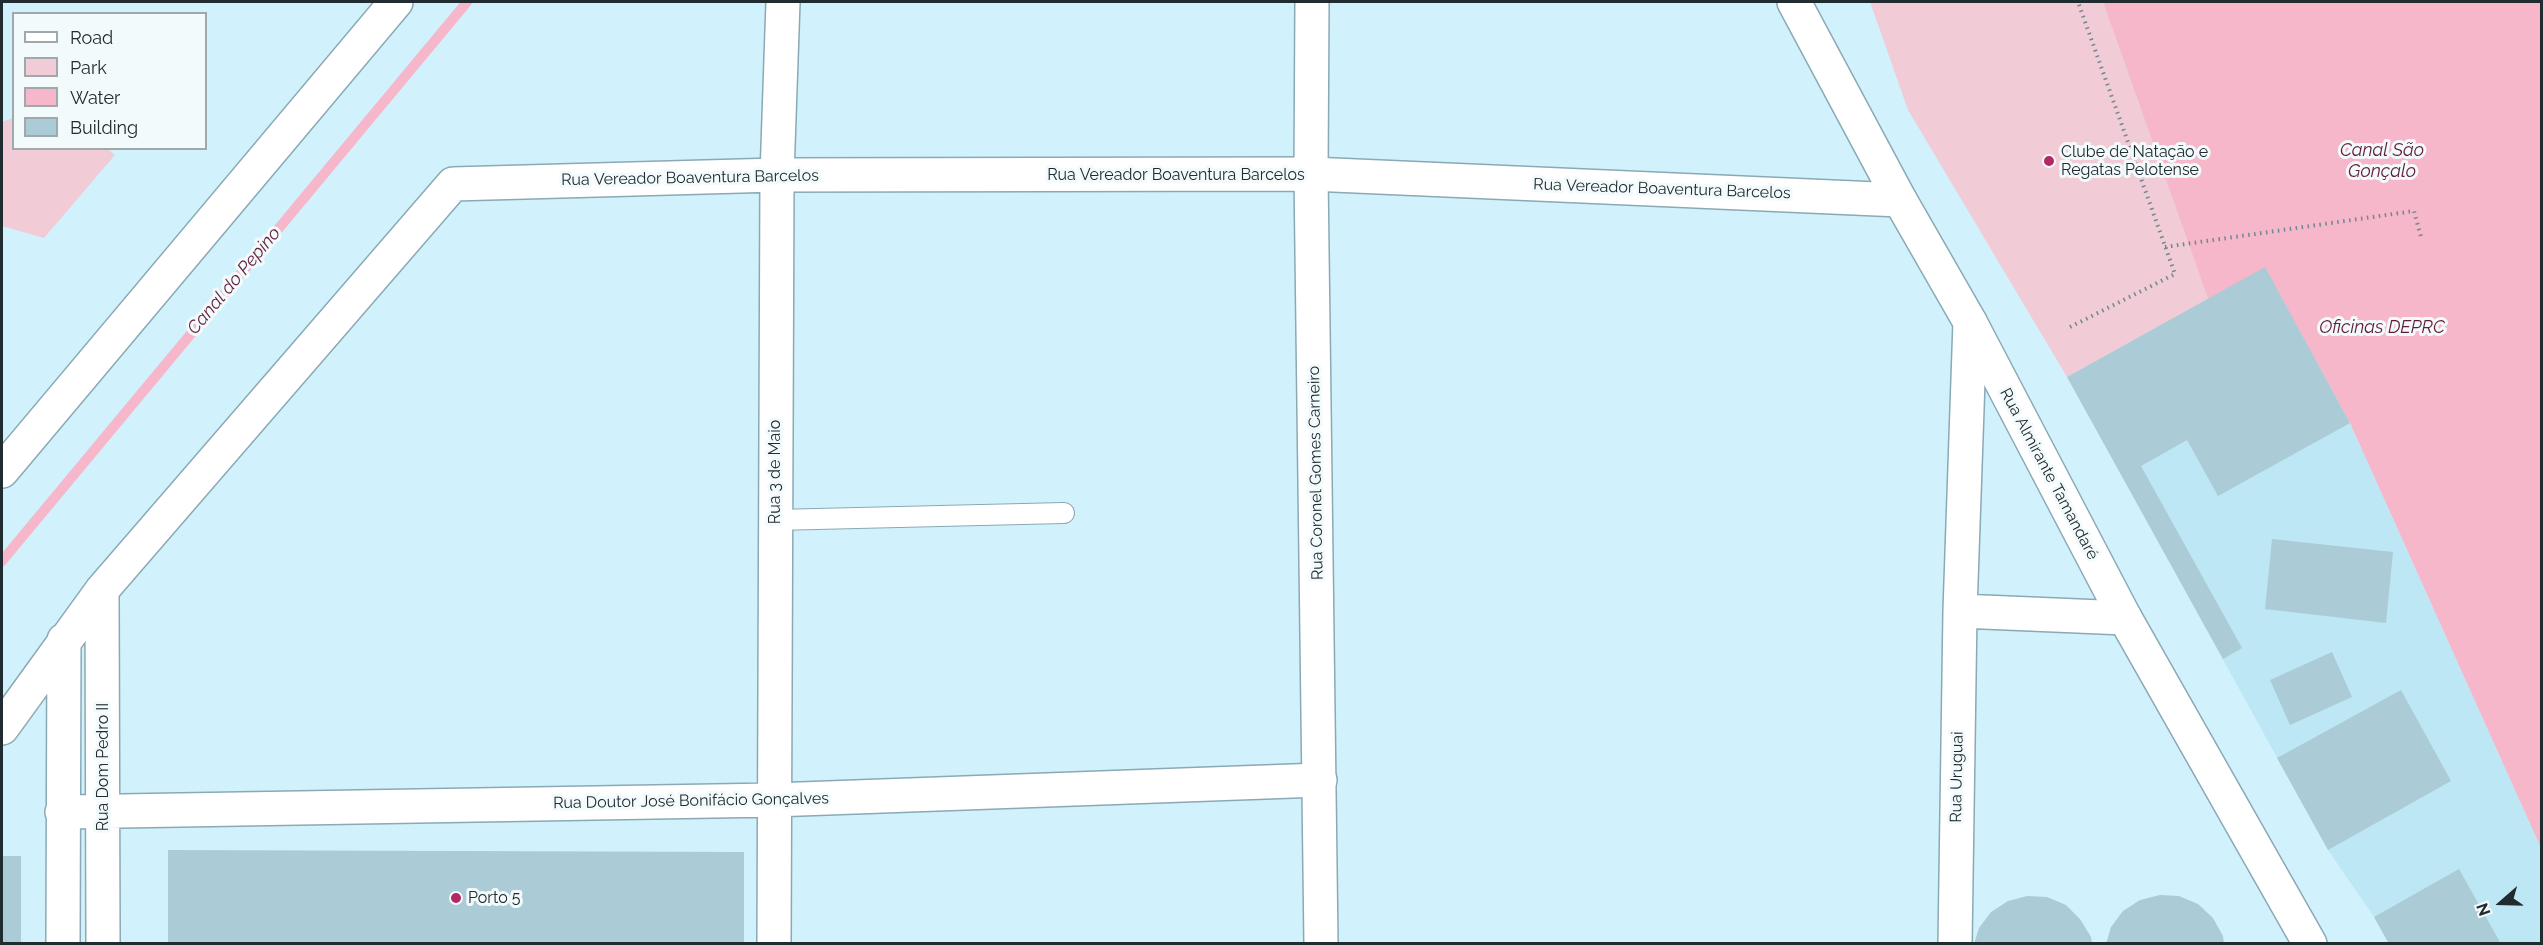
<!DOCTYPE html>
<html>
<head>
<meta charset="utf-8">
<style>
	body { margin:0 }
	#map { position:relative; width:2543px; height:945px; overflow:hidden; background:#d1f2fd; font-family:Raleway,sans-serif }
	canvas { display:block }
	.frame { position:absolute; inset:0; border:3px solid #202c30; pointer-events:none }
	.legend { position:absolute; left:12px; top:12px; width:195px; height:138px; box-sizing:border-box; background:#f3fafc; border:2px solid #9fa8aa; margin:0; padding:8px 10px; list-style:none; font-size:18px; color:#202c30 }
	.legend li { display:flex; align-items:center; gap:12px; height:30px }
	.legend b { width:30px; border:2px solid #9fa8aa }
	.north { position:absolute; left:2471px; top:873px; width:60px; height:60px; -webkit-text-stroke:4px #f3fafc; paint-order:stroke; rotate:250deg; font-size:16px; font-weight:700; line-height:24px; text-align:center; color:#202c30 }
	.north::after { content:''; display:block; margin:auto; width:21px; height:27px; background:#202c30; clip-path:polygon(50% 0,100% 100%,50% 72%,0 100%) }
</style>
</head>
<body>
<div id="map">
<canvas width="2543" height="945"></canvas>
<div class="frame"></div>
<ul class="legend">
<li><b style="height:8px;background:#fff"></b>Road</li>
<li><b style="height:16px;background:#f1cbd5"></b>Park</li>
<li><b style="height:16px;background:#f5b7c9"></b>Water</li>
<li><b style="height:16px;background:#abcbd6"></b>Building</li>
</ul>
<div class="north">N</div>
</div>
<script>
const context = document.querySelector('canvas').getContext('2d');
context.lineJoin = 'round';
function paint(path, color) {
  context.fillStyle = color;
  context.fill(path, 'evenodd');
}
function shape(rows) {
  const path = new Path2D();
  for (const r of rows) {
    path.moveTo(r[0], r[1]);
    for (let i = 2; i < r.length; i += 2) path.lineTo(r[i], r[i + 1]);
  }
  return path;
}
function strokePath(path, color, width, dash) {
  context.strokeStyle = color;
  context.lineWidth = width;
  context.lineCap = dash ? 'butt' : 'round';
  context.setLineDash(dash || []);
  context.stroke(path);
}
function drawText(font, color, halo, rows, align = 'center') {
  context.font = font + ' Raleway,sans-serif';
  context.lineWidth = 6;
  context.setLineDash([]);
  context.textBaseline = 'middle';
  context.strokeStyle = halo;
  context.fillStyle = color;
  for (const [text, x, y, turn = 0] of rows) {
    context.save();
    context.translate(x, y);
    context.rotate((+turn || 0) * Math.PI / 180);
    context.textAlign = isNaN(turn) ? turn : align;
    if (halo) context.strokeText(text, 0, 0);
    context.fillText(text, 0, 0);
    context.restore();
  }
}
paint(shape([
	[2265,267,2350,423,2541,848,2541,943,2389,943,2374,917,2328,850,2067,377]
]), '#bee7f5');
paint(shape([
	[1870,2,2103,2,2208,299,2067,377,1908,110],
	[13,118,14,148,108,149,115,155,44,238,2,226,2,122]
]), '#f1cbd5');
paint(shape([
	[2103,2,2541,2,2541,848,2350,423,2265,268,2208,299]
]), '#f5b7c9');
strokePath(shape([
	[2,561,467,2]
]), '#f5b7c9', 10);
paint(shape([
	[2265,267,2350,423,2218,496,2187,440,2141,466,2242,648,2223,659,2067,377],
	[2272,539,2393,552,2386,623,2265,609],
	[2332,652,2352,697,2290,725,2270,680],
	[2401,690,2451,781,2328,850,2277,758],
	[168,850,744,852,744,944,168,944],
	[2,856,21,856,21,944,2,944],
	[2459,869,2501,944,2389,944,2374,917],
	[2160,895,2179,896,2198,904,2213,918,2223,936,2224,944,2106,944,2111,927,2123,911,2140,900],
	[2027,896,2047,897,2066,905,2080,919,2091,937,2092,944,1974,944,1979,928,1991,912,2008,901]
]), '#abcbd6');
const lane = shape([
	[775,520,1064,513]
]);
const street = shape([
	[2,471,396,2],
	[102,590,103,944],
	[1960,611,2125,618],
	[2,728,102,590,453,184,777,175,1311,174,1900,200],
	[62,812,773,800,1320,780],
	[63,944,64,640],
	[774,944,777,175,783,2],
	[1955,944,1960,611,1970,322]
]);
const secondary = shape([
	[1312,2,1311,174,1321,944],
	[1794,2,1900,200,1970,322,2125,618,2310,944]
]);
strokePath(lane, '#8aa9b4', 22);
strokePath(street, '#8aa9b4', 36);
strokePath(secondary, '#8aa9b4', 36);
strokePath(shape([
	[2165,247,2414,211,2421,237],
	[2070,327,2175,274,2078,2]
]), '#72888f', 4, [1.5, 4.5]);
strokePath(lane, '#fff', 20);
strokePath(street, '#fff', 33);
strokePath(secondary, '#fff', 33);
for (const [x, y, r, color] of [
	[2049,161,6,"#b22764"],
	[456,898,6,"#b22764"]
]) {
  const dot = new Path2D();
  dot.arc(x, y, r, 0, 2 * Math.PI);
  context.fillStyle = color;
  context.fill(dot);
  strokePath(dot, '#f3fafc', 2);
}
drawText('16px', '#202c30', '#f3fafc', [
	["Clube de Natação e",2061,152],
	["Regatas Pelotense",2061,170],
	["Porto 5",468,898]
], 'left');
drawText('16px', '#202c30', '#f3fafc', [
	["Rua Vereador Boaventura Barcelos",1176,175],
	["Rua Vereador Boaventura Barcelos",690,178,-1],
	["Rua Vereador Boaventura Barcelos",1662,189,2],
	["Rua 3 de Maio",775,472,-90],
	["Rua Coronel Gomes Carneiro",1316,473,-91],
	["Rua Almirante Tamandaré",2049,474,62],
	["Rua Dom Pedro II",103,767,-90],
	["Rua Uruguai",1957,777,-89],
	["Rua Doutor José Bonifácio Gonçalves",691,801,-1]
]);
drawText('italic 18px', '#621c38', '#f3fafc', [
	["Canal São",2382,151],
	["Gonçalo",2382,172],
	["Canal do Pepino",234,281,-50],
	["Oficinas DEPRC",2382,328]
]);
</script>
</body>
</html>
